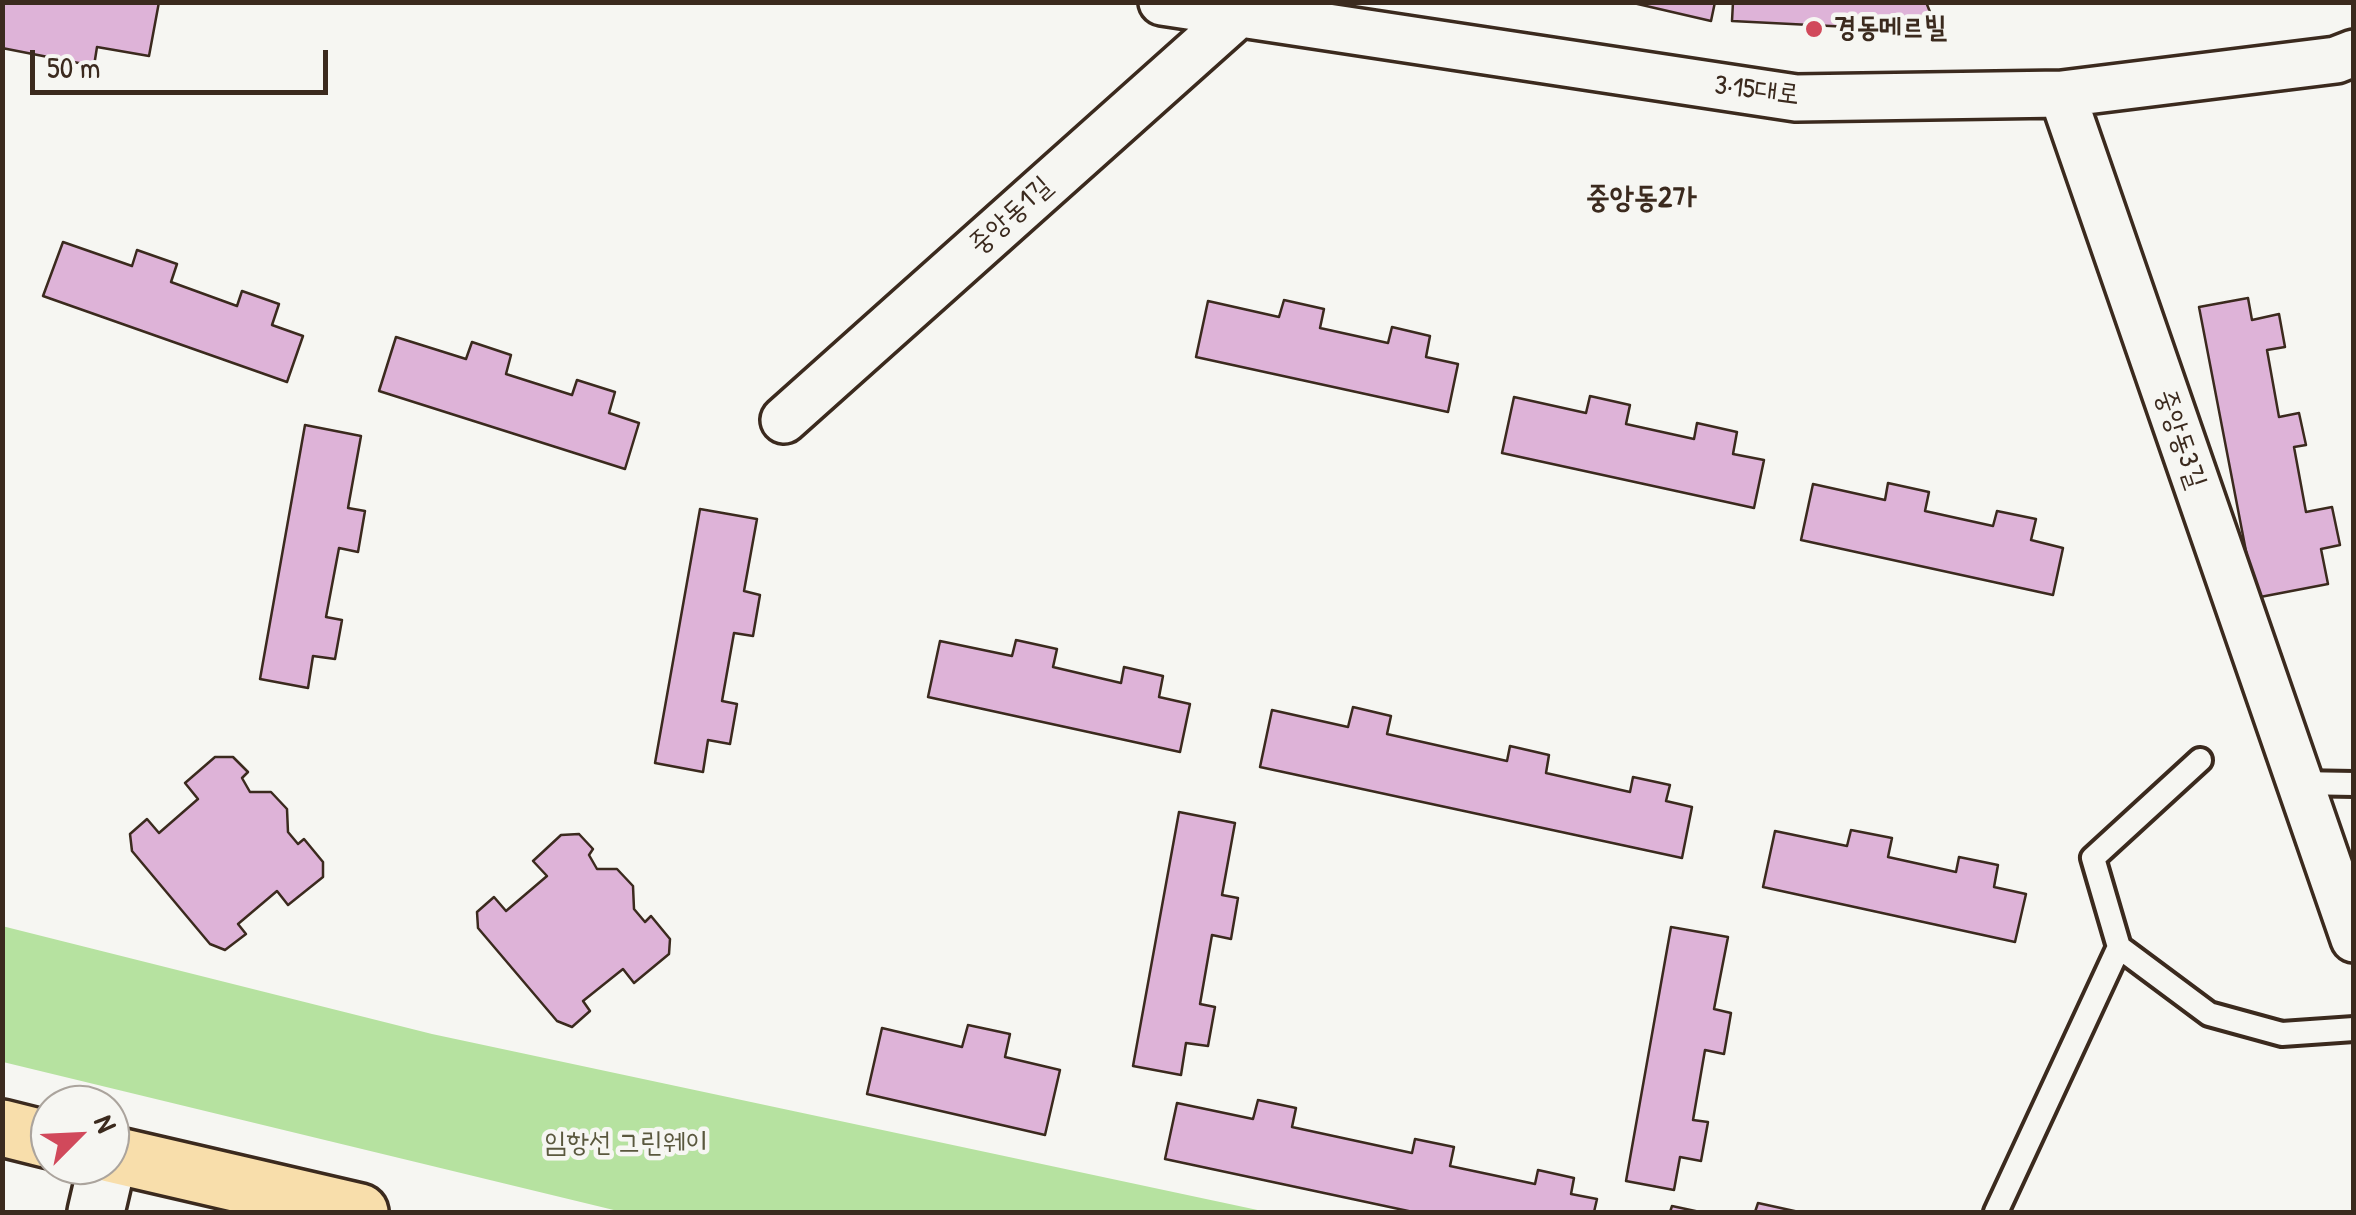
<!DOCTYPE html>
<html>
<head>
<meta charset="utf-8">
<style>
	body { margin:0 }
	#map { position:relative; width:2356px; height:1215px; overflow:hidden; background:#f6f6f2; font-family:"Patrick Hand",sans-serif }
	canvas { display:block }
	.frame { position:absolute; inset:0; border:5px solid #3b2a1e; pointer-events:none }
	.north { position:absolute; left:30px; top:1085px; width:100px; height:100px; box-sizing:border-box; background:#f6f6f2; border:2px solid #aba49d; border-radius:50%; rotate:66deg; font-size:28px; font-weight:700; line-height:40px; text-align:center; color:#3b2a1e }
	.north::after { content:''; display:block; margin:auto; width:35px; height:45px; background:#d1495b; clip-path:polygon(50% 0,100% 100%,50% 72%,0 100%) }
	.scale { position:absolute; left:30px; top:50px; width:298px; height:45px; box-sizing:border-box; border:5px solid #3b2a1e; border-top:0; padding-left:12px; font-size:30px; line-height:35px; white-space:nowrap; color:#3b2a1e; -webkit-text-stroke:8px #f6f6f2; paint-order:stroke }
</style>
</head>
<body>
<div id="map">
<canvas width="2356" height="1215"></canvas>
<div class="frame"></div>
<div class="north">N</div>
<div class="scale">50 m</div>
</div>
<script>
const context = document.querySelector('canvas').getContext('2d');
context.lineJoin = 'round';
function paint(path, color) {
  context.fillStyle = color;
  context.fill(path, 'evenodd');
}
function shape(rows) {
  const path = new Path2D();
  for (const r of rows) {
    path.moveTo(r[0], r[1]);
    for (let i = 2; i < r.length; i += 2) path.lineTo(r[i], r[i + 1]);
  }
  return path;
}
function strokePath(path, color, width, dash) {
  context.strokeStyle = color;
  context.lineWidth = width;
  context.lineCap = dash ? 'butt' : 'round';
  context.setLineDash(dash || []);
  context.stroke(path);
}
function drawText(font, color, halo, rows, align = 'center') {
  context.font = font + ' "Patrick Hand","Poor Story",sans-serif';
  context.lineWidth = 9;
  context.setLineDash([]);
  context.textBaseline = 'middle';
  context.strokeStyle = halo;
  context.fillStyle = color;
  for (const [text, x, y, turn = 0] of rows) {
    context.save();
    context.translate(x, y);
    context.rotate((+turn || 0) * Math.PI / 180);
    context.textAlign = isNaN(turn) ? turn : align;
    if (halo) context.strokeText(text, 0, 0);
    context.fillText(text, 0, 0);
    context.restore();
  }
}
paint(shape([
	[2,926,432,1034,1267,1212,622,1212,3,1062]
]), '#b6e2a0');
const building = shape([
	[2,2,159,2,149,56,97,47,94,66,2,48,2,2],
	[1629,2,1715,2,1711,21,1629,2],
	[1733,2,1926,2,1930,12,1909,30,1732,21,1733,2],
	[63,242,132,266,137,250,177,264,171,282,237,306,242,291,279,304,272,325,303,336,287,382,43,296,63,242],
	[2248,298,2252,320,2279,314,2285,347,2267,350,2279,417,2299,413,2306,445,2294,447,2306,512,2332,507,2340,545,2321,549,2328,584,2255,598,2199,307,2248,298],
	[1284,300,1324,309,1320,328,1388,343,1392,327,1430,336,1426,357,1458,364,1448,412,1196,357,1208,301,1279,317,1284,300],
	[396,337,466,359,472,342,511,355,506,374,572,395,577,380,615,392,609,413,639,423,625,469,379,391,396,337],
	[1590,396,1630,405,1626,424,1694,439,1697,423,1737,432,1733,454,1764,460,1754,508,1502,453,1514,397,1586,413,1590,396],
	[305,425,361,436,348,508,365,511,358,552,339,548,326,617,342,620,335,659,313,656,308,688,260,679,305,425],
	[1888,483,1929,492,1925,511,1993,526,1997,511,2036,519,2031,540,2063,548,2053,595,1801,540,1813,484,1885,500,1888,483],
	[700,509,757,519,744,591,760,595,753,636,734,633,722,701,737,704,730,744,708,740,703,772,655,763,700,509],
	[1016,640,1057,649,1053,667,1121,683,1124,667,1163,676,1159,697,1190,704,1180,752,928,697,940,641,1012,656,1016,640],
	[1353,707,1391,716,1387,734,1507,761,1510,746,1549,755,1546,773,1630,792,1633,777,1670,785,1666,801,1692,807,1682,858,1260,767,1272,710,1348,727,1353,707],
	[215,757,233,757,248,772,242,778,250,792,271,792,287,809,288,832,298,844,304,839,323,862,323,877,288,905,277,891,238,924,246,934,225,950,210,944,132,851,130,834,147,819,159,833,198,799,185,783,215,757],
	[1179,812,1235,823,1222,895,1238,898,1231,939,1212,935,1200,1004,1215,1007,1208,1046,1186,1043,1181,1075,1133,1066,1179,812],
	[1851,830,1892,838,1888,857,1956,872,1959,857,1998,865,1994,887,2026,894,2015,942,1763,887,1775,831,1847,846,1851,830],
	[579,834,593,849,589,855,597,869,617,869,633,886,634,909,645,922,651,916,670,939,669,954,634,983,623,969,583,1001,590,1011,572,1027,557,1021,478,928,477,912,494,897,506,911,547,876,533,861,561,835,579,834],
	[1671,927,1728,937,1714,1009,1731,1013,1724,1054,1705,1050,1693,1120,1708,1122,1701,1161,1680,1157,1674,1190,1626,1181,1671,927],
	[968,1025,1010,1034,1005,1057,1060,1070,1045,1135,867,1094,882,1028,962,1047,968,1025],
	[1258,1100,1296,1108,1292,1127,1412,1153,1415,1139,1454,1147,1450,1166,1535,1184,1538,1170,1574,1178,1571,1194,1597,1199,1594,1212,1413,1212,1165,1159,1177,1103,1253,1119,1258,1100],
	[1758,1203,1799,1212,1755,1212,1758,1203],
	[1672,1206,1700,1212,1670,1212,1672,1206]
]);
paint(building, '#deb3d8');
strokePath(building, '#3b2a1e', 2.5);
const service = shape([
	[2200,760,2093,858,2119,947,2209,1014,2282,1034,2354,1029],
	[2298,783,2354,784],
	[1996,1212,2119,947]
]);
const minor = shape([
	[1162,2,1796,98,2062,94,2336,60,2354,53],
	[2062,94,2354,939],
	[784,420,1252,2]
]);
const secondary = shape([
	[96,1212,107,1165]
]);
const primary = shape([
	[2,1128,50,1140],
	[110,1154,360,1212]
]);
strokePath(service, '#3b2a1e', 30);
strokePath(minor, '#3b2a1e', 52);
strokePath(secondary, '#3b2a1e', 62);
strokePath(primary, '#3b2a1e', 62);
strokePath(service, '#f6f6f2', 22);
strokePath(minor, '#f6f6f2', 45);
strokePath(secondary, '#f6f6f2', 55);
strokePath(primary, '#f8deab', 55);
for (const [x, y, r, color] of [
	[1814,29,10,"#d1495b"]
]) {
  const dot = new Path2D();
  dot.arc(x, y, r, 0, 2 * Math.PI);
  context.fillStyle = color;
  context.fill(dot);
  strokePath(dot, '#f6f6f2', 4);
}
drawText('bold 28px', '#3b2a1e', '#f6f6f2', [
	["경동메르빌",1834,29]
], 'left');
drawText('28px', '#3b2a1e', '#f6f6f2', [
	["3·15대로",1757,91,7],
	["중앙동1길",1011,216,-42],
	["중앙동3길",2180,439,71]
]);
drawText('28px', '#5a583e', '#f6f6f2', [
	["임항선 그린웨이",626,1144]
]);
drawText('bold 30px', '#3b2a1e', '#f6f6f2', [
	["중앙동2가",1641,199]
]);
</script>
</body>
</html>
